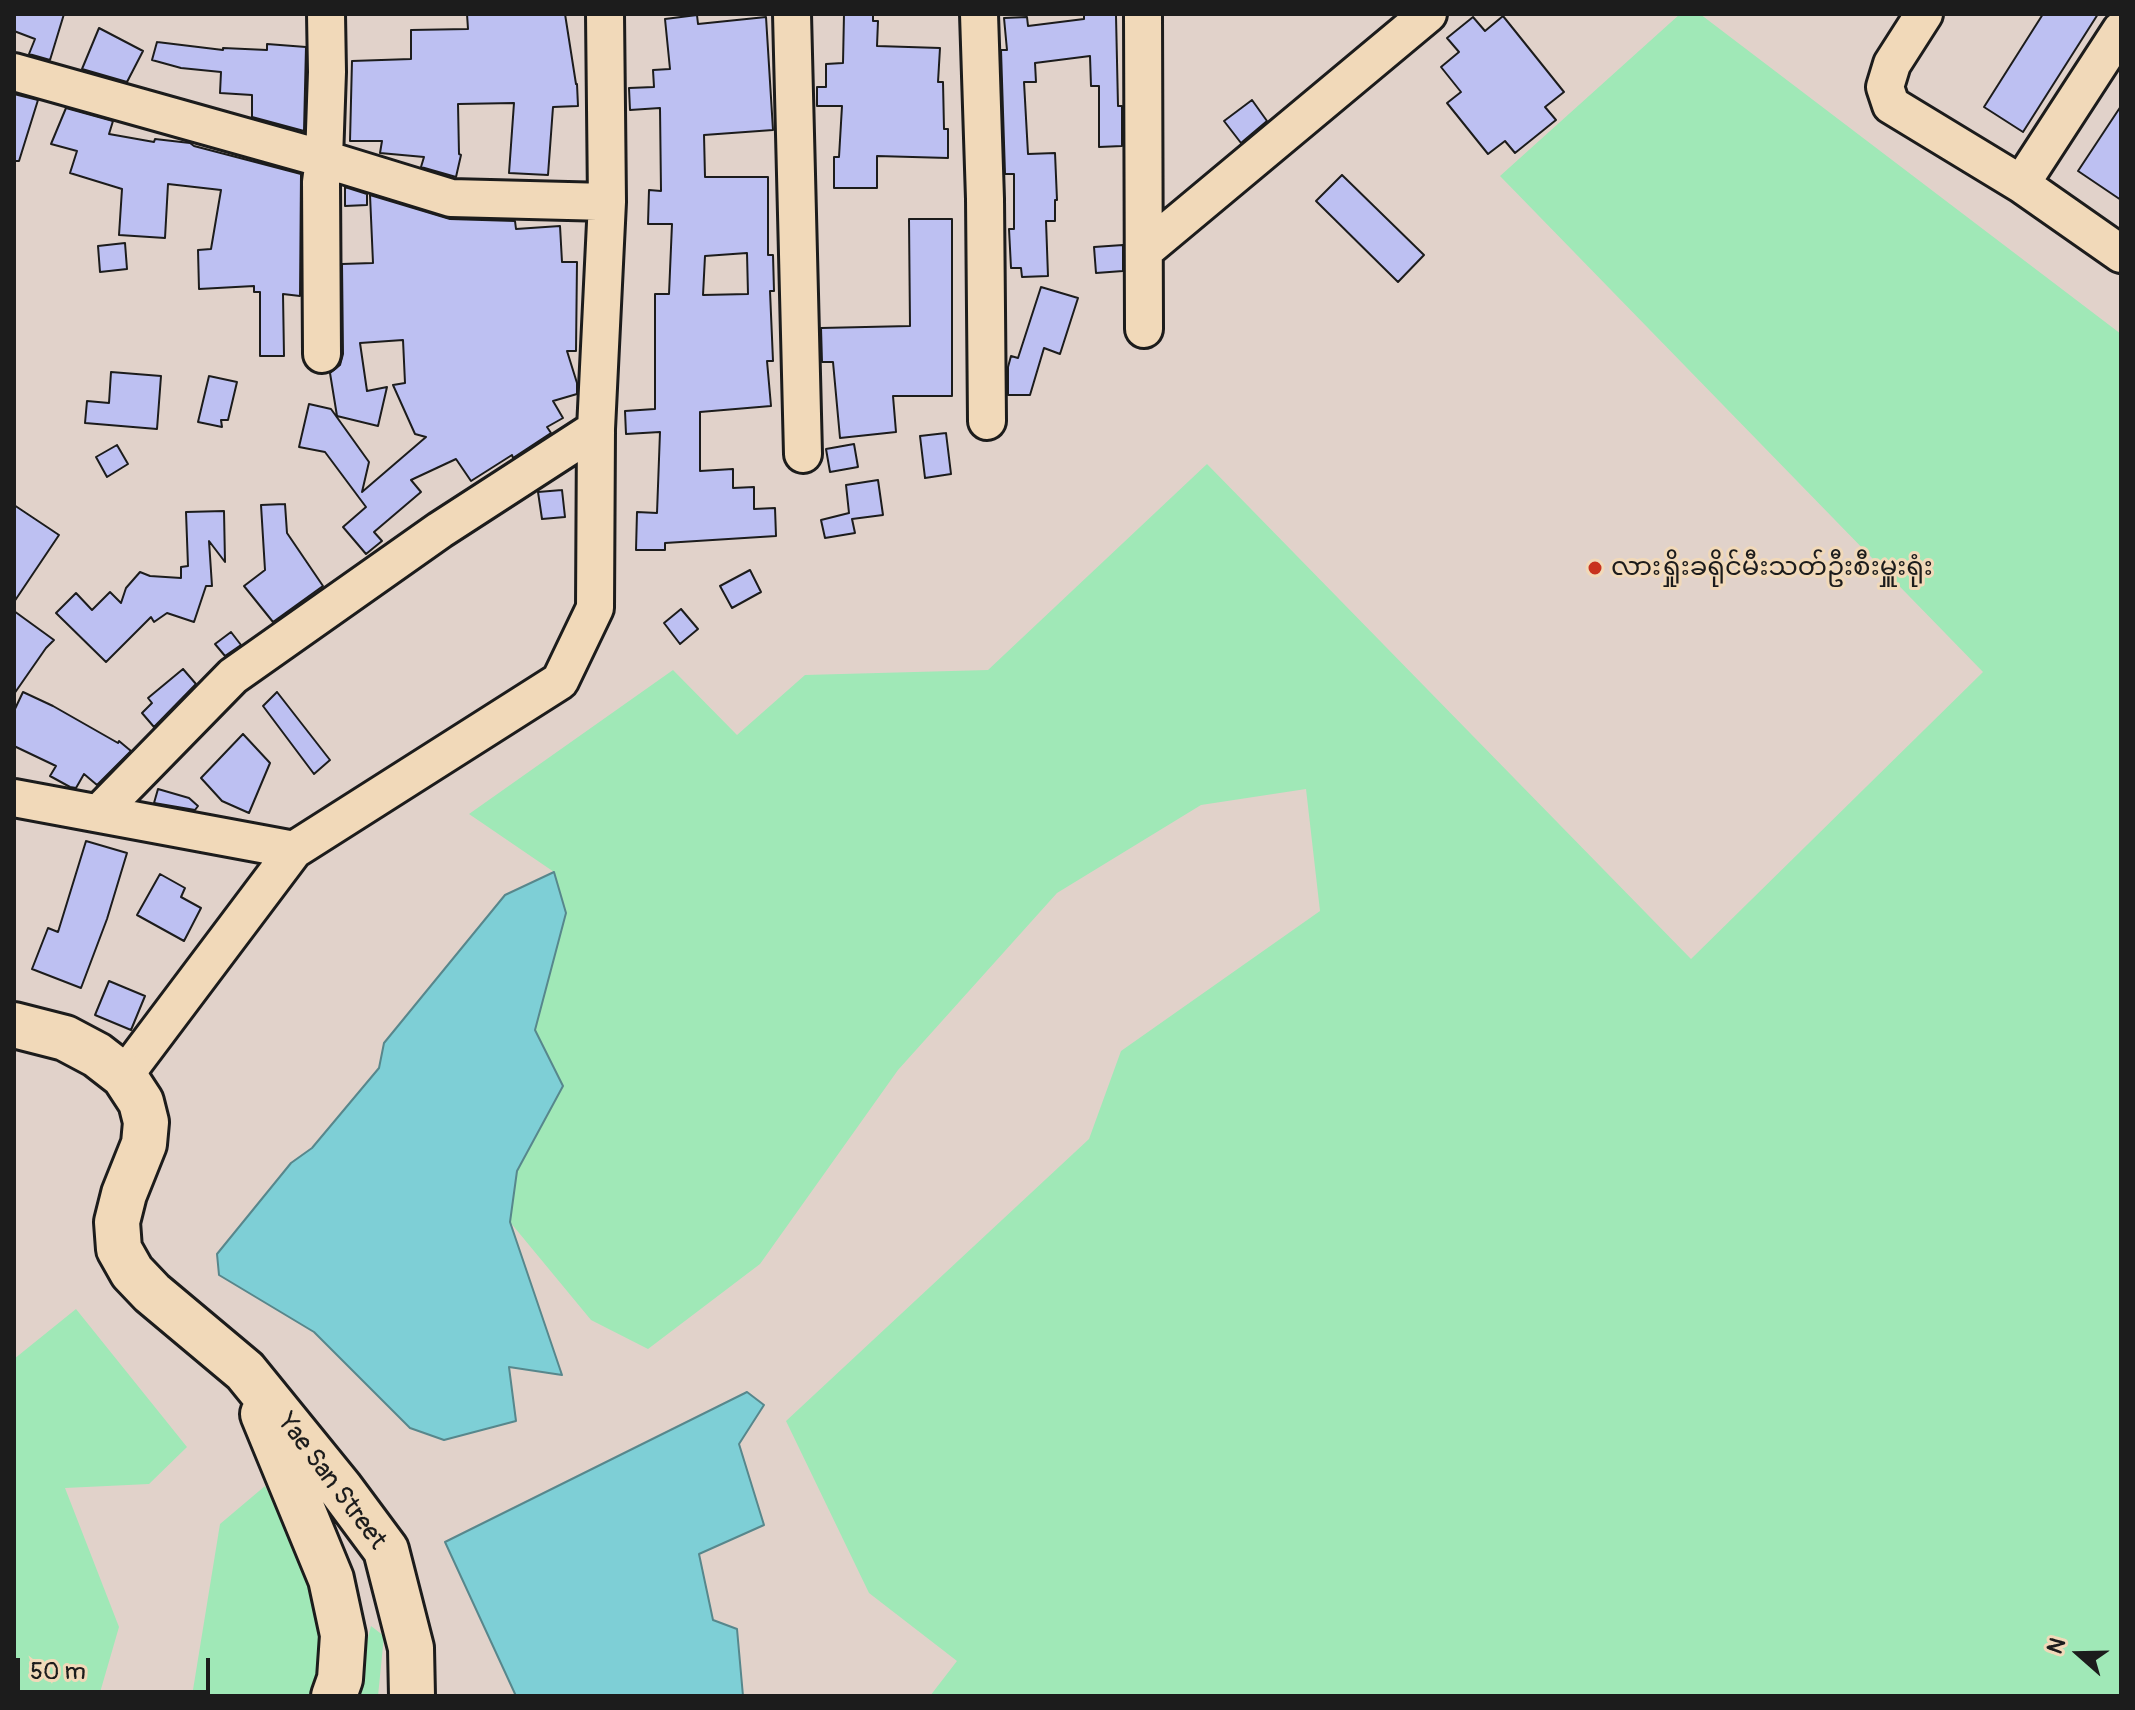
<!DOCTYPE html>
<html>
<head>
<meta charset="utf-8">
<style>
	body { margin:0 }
	#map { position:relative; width:2135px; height:1710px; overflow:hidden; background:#e1d2ca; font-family:Pangolin,sans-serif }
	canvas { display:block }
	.frame { position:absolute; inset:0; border:16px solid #1c1c1c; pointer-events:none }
	.north { position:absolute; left:2039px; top:1614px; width:80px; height:80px; -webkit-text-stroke:6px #f1d9b9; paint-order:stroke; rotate:290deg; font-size:22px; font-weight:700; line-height:32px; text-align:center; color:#1c1c1c }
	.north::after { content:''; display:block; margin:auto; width:28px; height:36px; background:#1c1c1c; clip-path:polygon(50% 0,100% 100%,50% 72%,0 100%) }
	.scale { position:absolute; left:16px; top:1658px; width:194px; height:36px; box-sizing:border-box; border:4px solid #1c1c1c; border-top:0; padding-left:10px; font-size:24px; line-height:28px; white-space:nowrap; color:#1c1c1c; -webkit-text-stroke:6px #f1d9b9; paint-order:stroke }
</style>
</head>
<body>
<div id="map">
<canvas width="2135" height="1710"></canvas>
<div class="frame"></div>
<div class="north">N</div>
<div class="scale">50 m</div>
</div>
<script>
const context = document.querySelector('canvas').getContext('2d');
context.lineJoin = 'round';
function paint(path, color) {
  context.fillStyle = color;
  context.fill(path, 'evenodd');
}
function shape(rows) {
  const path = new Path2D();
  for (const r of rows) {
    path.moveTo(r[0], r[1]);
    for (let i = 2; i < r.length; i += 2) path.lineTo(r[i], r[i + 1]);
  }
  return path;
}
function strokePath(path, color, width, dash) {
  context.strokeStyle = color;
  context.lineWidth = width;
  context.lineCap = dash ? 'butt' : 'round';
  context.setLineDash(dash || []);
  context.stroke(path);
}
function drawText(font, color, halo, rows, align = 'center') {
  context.font = font + ' Pangolin,"Noto Sans Myanmar",sans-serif';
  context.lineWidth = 6;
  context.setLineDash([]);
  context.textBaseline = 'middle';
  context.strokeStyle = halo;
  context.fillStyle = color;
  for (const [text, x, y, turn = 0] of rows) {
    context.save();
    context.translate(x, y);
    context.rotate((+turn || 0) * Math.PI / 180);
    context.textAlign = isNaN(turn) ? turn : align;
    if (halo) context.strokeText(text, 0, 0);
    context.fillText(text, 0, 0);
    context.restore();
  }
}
paint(shape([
	[1680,14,1700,14,2121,334,2121,1696,930,1696,957,1661,869,1593,786,1421,1089,1139,1121,1051,1320,911,1306,789,1201,805,1057,893,898,1070,760,1264,648,1349,591,1320,510,1222,517,1171,563,1086,535,1030,566,912,554,872,469,814,673,670,737,735,805,675,988,670,1207,464,1691,959,1983,672,1500,176],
	[76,1309,187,1447,149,1484,65,1488,119,1627,99,1696,14,1696,14,1359],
	[265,1486,334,1619,314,1696,192,1696,220,1524],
	[371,1626,384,1636,378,1696,353,1696]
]), '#a0e8b7');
const water = shape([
	[554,872,566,913,535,1030,563,1086,517,1171,510,1222,562,1375,509,1367,516,1421,444,1440,410,1428,314,1332,219,1275,217,1254,291,1163,312,1148,379,1068,384,1043,505,895,554,872],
	[747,1392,764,1405,739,1444,764,1525,699,1554,713,1620,737,1629,743,1696,516,1696,445,1542,747,1392]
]);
paint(water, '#7ecfd6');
strokePath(water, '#57878c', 2);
const building = shape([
	[14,14,64,14,50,60,29,54,35,39,14,31,14,14],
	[467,14,565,14,576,84,577,84,578,106,553,107,548,175,509,173,514,103,458,104,459,154,461,155,456,177,421,167,424,157,380,153,382,141,350,141,352,61,411,59,411,30,468,29,467,14],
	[844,14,873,14,873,21,878,21,877,46,940,48,938,82,943,82,944,129,948,129,948,158,877,156,877,188,834,188,834,157,839,157,842,106,817,106,817,87,826,87,826,64,843,63,844,14],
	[1084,14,1115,14,1116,16,1118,106,1122,106,1122,146,1099,147,1099,86,1091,86,1090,56,1035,63,1036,82,1024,82,1028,154,1055,153,1057,200,1055,200,1055,221,1046,221,1048,276,1022,277,1021,268,1011,268,1009,229,1014,229,1014,174,1005,174,1001,50,1007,50,1004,18,1027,17,1028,26,1084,19,1084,14],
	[2043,14,2098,14,2023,132,1984,107,2043,14],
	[697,15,698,24,766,17,773,130,704,135,705,177,768,177,768,255,773,255,774,291,770,291,773,361,767,361,771,406,700,412,700,471,733,469,733,488,754,487,754,509,775,508,776,536,665,543,665,550,636,550,637,512,657,513,660,432,626,434,625,411,655,409,655,294,669,294,672,224,648,224,649,190,661,191,660,108,630,110,629,88,654,87,653,70,670,69,665,19,697,15],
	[747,253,748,294,703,295,705,256,747,253],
	[1503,16,1564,92,1545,107,1556,120,1515,153,1505,141,1488,154,1447,103,1461,92,1441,67,1459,52,1447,38,1473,17,1485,31,1503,16],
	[99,28,143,51,127,82,82,69,99,28],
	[157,42,223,50,223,48,267,50,267,44,306,47,304,131,252,117,252,95,220,93,221,72,181,68,152,60,157,42],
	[14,94,38,100,19,161,14,161,14,94],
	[1252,100,1267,121,1241,143,1224,121,1252,100],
	[2121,106,2121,200,2078,171,2121,106],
	[66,108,113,121,109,134,154,142,155,139,190,143,194,146,301,174,300,296,283,294,284,356,260,356,260,292,254,292,254,286,199,289,198,250,211,249,221,190,168,184,165,238,119,235,122,189,70,173,77,151,51,144,66,108],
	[1342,175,1424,255,1398,282,1316,201,1342,175],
	[345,187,367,194,367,205,345,206,345,187],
	[370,195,450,219,515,221,516,229,560,226,562,262,577,262,576,351,567,351,577,383,577,394,553,401,563,418,547,427,551,433,513,458,512,455,471,481,456,459,411,480,421,492,374,532,382,541,366,554,343,527,366,507,325,452,299,447,309,404,331,409,369,462,362,492,426,437,415,434,393,385,405,383,403,340,360,343,367,391,387,387,378,426,337,416,330,373,340,365,343,354,342,264,373,263,370,195],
	[909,219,952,219,952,396,893,396,896,432,840,438,833,362,822,362,821,328,910,326,909,219],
	[125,243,127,269,100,272,98,246,125,243],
	[1123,245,1123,271,1096,273,1094,247,1123,245],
	[1041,287,1078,298,1060,354,1044,348,1030,395,1008,395,1008,367,1011,356,1018,358,1041,287],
	[111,372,161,376,157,429,85,423,87,401,109,403,111,372],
	[209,376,237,382,228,420,221,420,222,427,198,422,209,376],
	[946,433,951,474,925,478,920,436,946,433],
	[854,444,858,467,830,472,826,449,854,444],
	[117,445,128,464,107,477,96,457,117,445],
	[878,480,883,515,852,519,855,533,825,538,821,520,849,513,846,485,878,480],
	[562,490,565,517,542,519,538,492,562,490],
	[285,504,287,533,323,586,273,622,244,586,265,570,261,505,285,504],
	[14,505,59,535,14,602,14,505],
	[224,511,225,562,209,541,212,586,206,586,194,622,167,613,154,622,151,617,106,662,56,613,76,593,92,610,110,592,121,603,126,588,140,572,150,576,181,578,181,567,188,566,186,512,224,511],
	[750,570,761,592,732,608,720,586,750,570],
	[681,609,698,629,680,644,664,623,681,609],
	[14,611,54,640,46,648,14,694,14,611],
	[231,632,241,645,225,656,215,644,231,632],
	[183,669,196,684,154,727,142,713,152,703,148,698,183,669],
	[23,692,53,706,118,743,119,741,131,751,97,785,84,774,76,788,70,787,50,776,56,766,14,746,14,711,23,692],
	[277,692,330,760,314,774,263,706,277,692],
	[243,734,270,763,249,813,222,801,201,778,243,734],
	[158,789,189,798,198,806,195,810,154,803,158,789],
	[86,841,127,853,107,919,81,988,32,969,48,928,58,932,86,841],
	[160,874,185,888,181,897,201,908,184,941,137,915,160,874],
	[109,981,145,996,131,1030,95,1015,109,981]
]);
paint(building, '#bdc0f2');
strokePath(building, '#1c1c1c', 2);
const minor = shape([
	[792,14,803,454],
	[979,14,985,199,987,421],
	[1143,14,1144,329],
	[1924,14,1892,64,1885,87,1891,105,2021,184,2121,254],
	[14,72,324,159,451,198,607,202],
	[2021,184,2121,30],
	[1144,251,1428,14],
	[322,354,321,182,324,159,327,72,326,14],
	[14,798,294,850],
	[99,813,233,676,440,530,596,429],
	[124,1076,294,850,560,681,595,608,596,429,607,202,605,14]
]);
const major = shape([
	[14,1025,65,1038,97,1055,124,1076,141,1102,146,1122,144,1144,124,1194,117,1222,119,1249,132,1272,152,1293,245,1371,340,1488,386,1550,411,1648,412,1696],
	[263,1414,331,1579,343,1635,340,1679,334,1696]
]);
strokePath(minor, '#1c1c1c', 42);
strokePath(major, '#1c1c1c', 50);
strokePath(minor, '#f1d9b9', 36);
strokePath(major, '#f1d9b9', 44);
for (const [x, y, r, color] of [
	[1595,568,8,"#c8321e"]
]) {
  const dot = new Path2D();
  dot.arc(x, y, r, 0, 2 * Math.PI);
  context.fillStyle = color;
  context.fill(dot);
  strokePath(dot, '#f1d9b9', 3);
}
drawText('26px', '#1c1c1c', '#f1d9b9', [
	["လားရှိုးခရိုင်မီးသတ်ဦးစီးမှူးရုံး",1611,568]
], 'left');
drawText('26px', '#1c1c1c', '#f1d9b9', [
	["Yae San Street",331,1482,53]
]);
</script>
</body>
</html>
